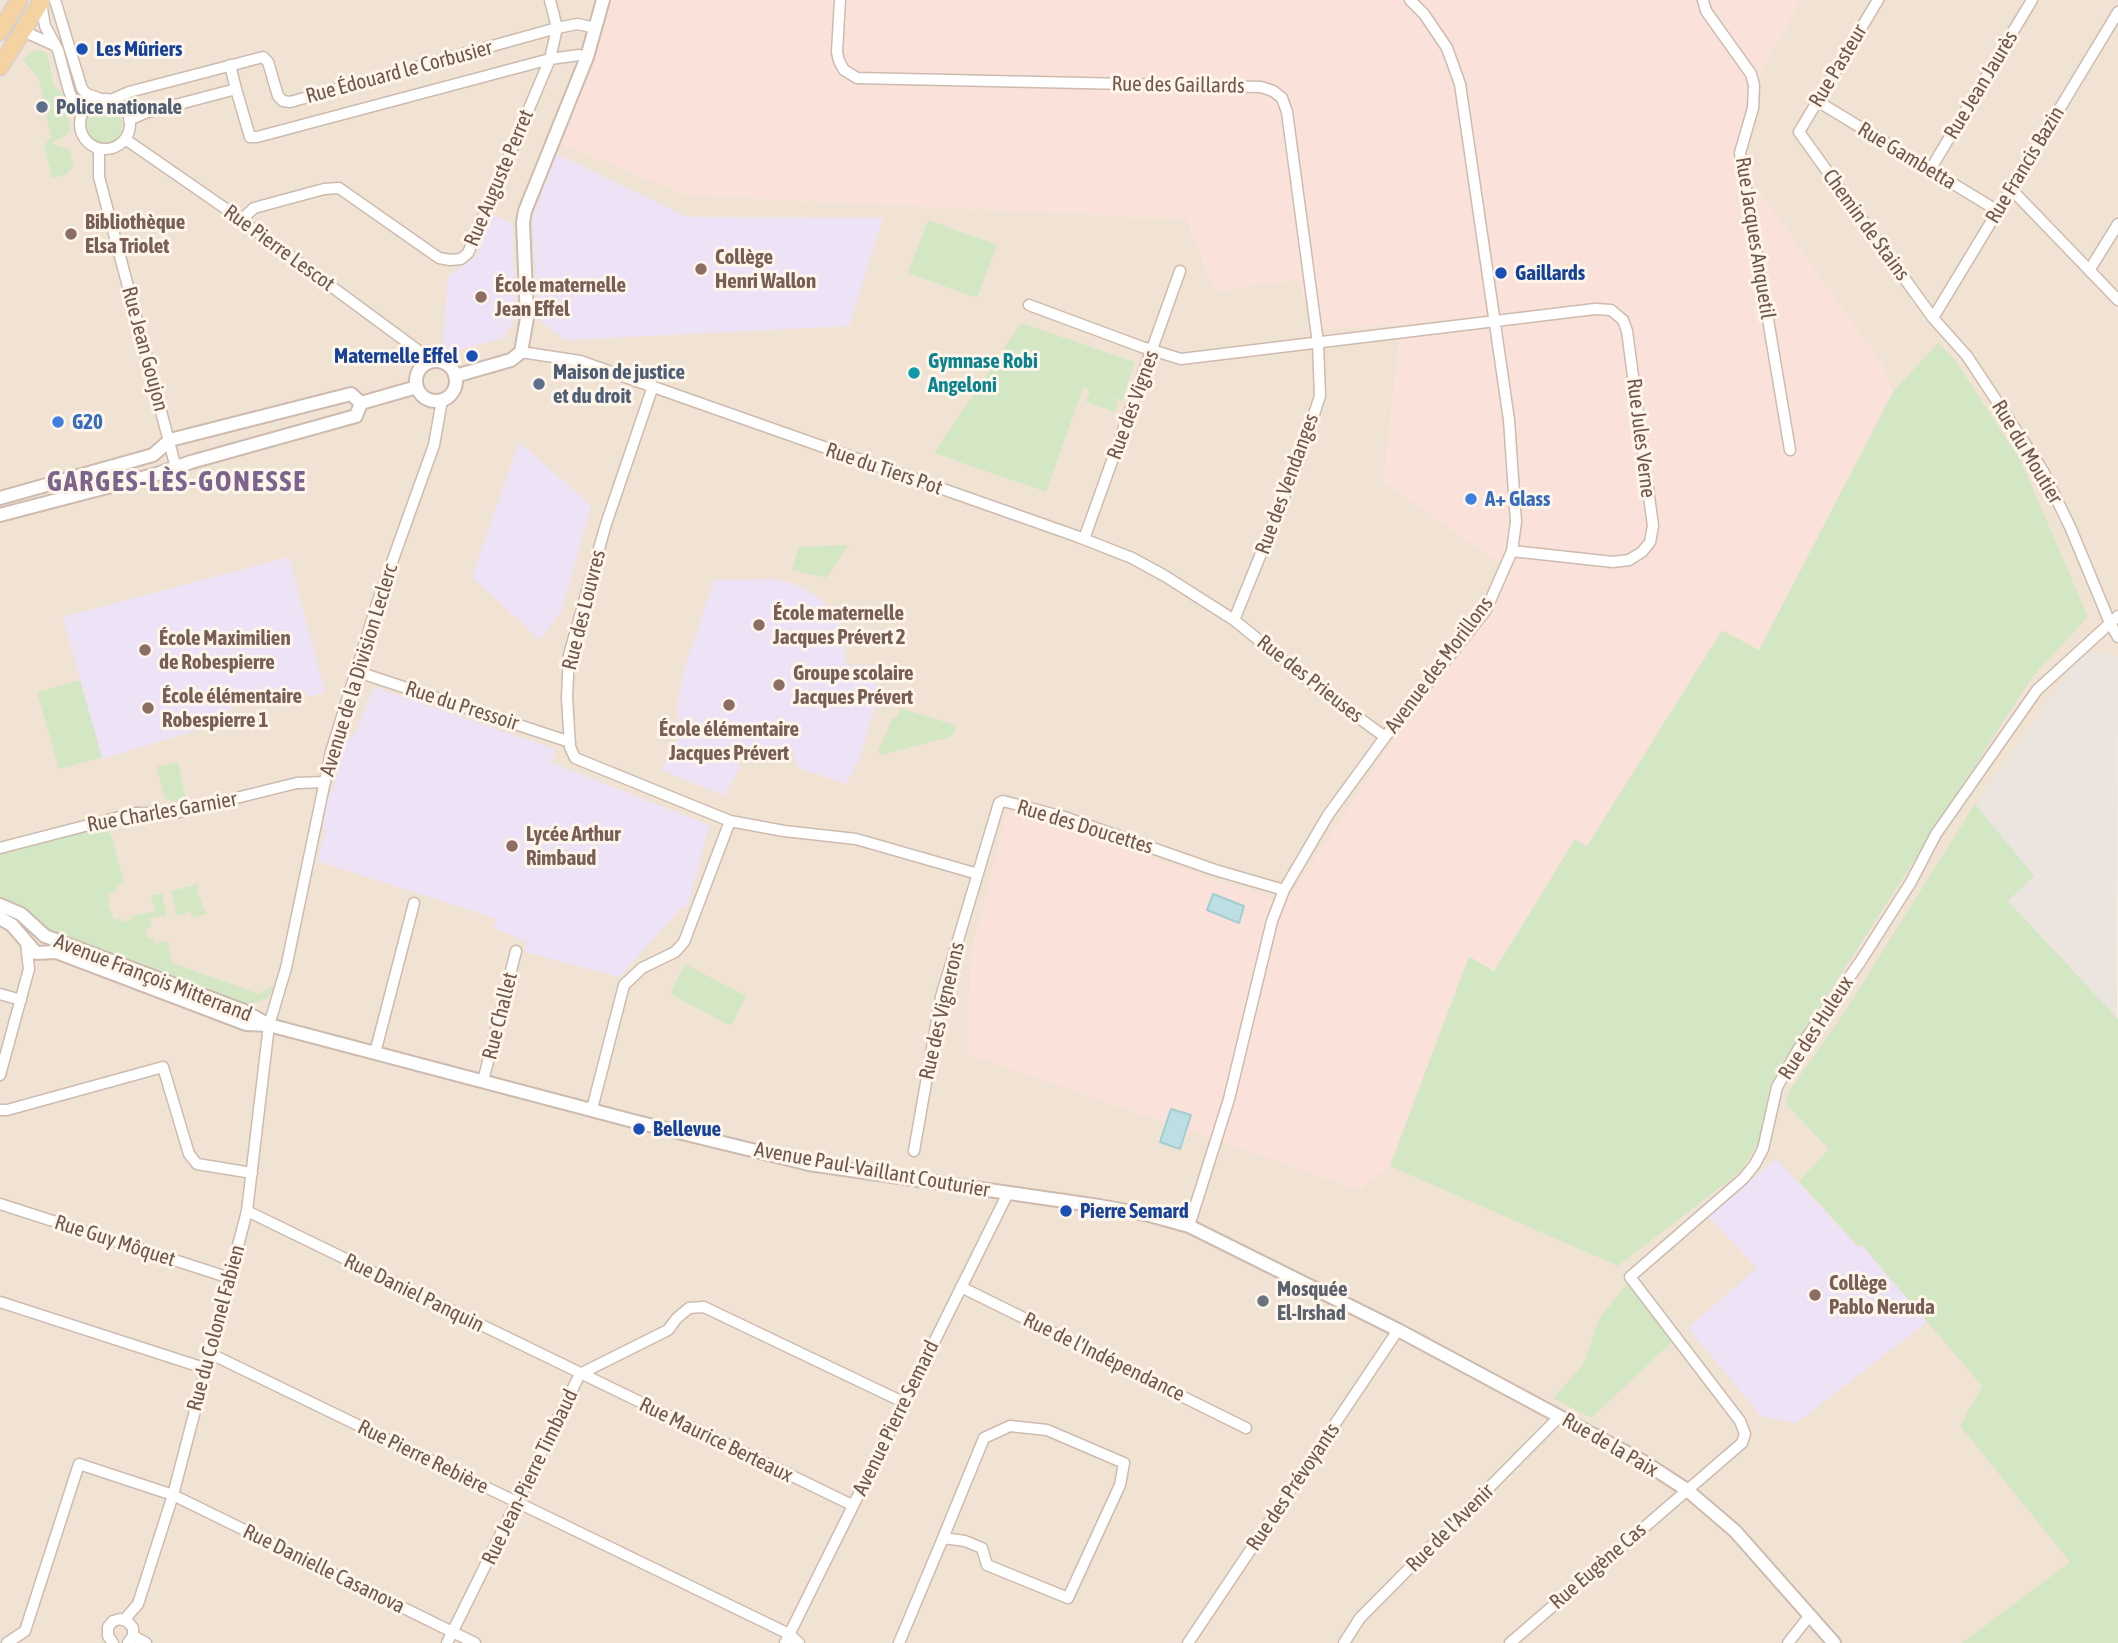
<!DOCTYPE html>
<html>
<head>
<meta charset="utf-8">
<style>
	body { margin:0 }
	canvas { display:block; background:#faf1e5 }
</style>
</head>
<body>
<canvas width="2118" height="1643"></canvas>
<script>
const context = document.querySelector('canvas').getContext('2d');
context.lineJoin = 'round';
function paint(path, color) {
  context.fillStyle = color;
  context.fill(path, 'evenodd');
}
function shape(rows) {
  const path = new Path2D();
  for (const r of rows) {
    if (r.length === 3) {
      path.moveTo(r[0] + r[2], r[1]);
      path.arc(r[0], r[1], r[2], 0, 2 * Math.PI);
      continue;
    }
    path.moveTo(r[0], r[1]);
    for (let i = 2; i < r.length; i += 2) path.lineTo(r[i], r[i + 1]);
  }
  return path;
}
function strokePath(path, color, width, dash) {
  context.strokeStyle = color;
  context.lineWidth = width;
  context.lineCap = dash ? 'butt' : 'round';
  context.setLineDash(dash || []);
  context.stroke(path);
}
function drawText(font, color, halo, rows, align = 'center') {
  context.font = font + ' "Asap Condensed",sans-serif';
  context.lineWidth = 6;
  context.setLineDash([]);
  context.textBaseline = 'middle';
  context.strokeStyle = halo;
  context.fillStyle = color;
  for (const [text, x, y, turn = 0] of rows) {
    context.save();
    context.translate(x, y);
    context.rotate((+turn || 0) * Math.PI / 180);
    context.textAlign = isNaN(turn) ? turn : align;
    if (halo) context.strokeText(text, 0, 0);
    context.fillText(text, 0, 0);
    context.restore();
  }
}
paint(shape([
	[0,0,606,0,562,144,688,195,1187,219,1215,291,1298,279,1315,329,1401,325,1384,482,1507,568,1285,905,1009,807,971,956,1494,971,1575,839,1587,846,1893,392,1881,363,1735,158,1760,73,1800,0,2118,0,2118,656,2084,652,2008,901,2118,1019,2118,1643,0,1643]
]), '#f1e3d4');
paint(shape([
	[606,0,1800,0,1760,73,1735,158,1881,363,1893,392,1759,651,1722,630,1587,847,1575,839,1494,971,1469,956,1390,1166,1360,1190,967,1054,971,956,1008,807,1285,904,1507,569,1384,482,1401,325,1315,329,1298,279,1215,291,1187,219,688,195,562,144]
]), '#fae2da');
paint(shape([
	[2084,652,2118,656,2117,1020,2008,901,1975,804]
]), '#ebe4df');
paint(shape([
	[557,154,687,217,883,218,849,326,565,340,539,320,532,219],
	[492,214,512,223,516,318,503,338,451,352,443,344,448,276,468,263,478,253],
	[519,442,591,505,562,610,540,640,472,577],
	[289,557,325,692,307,697,304,689,232,707,220,723,102,759,63,617],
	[776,579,795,584,824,601,844,633,846,665,872,665,878,696,860,757,846,784,799,768,790,748,769,746,737,749,739,769,725,796,661,770,682,732,677,710,683,674,714,580],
	[374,687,555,749,552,763,709,825,689,902,684,909,679,907,677,913,619,977,525,952,526,941,493,928,497,919,317,861,326,830,323,826,329,795,334,789,341,755,340,745,354,735],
	[1776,1159,1858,1247,1861,1245,1927,1322,1796,1423,1762,1417,1688,1328,1757,1268,1708,1216]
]), '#eee2f7');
paint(shape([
	[40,50,48,55,53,84,62,93,70,128,67,135,51,143,70,150,73,163,72,168,67,174,52,178,44,145,51,138,40,84,39,78,23,61,30,52],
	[104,125,18],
	[928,220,997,245,977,298,908,273],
	[1021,323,1135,362,1122,401,1104,395,1118,401,1115,412,1086,402,1090,391,1083,388,1046,492,934,453],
	[1938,343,1955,360,2022,463,2088,617,2032,677,1770,1085,1759,1142,1741,1171,1618,1266,1390,1166,1469,956,1494,971,1575,839,1587,846,1722,630,1759,650,1893,392],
	[849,545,826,578,792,570,799,547],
	[80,680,102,757,59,769,37,692],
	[900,708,901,708,957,726,953,734,947,738,881,755,878,752,892,719,898,717],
	[178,762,186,800,179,803,165,799,156,767],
	[1975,804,2034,876,2008,901,2118,1019,2118,1643,1962,1643,2070,1562,1960,1426,1982,1386,1862,1245,1859,1247,1799,1181,1829,1149,1786,1104,1789,1091,1842,1016],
	[97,827,104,828,111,834,124,883,116,885,117,891,108,894,110,901,107,902,114,920,121,918,123,922,131,920,131,916,155,911,151,896,162,893,167,915,150,918,152,927,145,929,148,938,153,937,155,944,168,941,172,963,259,994,274,985,275,989,266,999,249,1004,240,1004,43,929,0,903,0,854],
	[199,884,197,890,206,914,192,918,190,912,176,916,171,891],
	[685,964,746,996,731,1026,670,994],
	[1628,1282,1673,1341,1591,1418,1553,1398,1584,1364,1599,1319]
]), '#d4e7c5');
const water = shape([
	[1213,894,1244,906,1239,923,1207,910,1213,894],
	[1171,1109,1191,1115,1180,1149,1160,1142,1171,1109]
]);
paint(water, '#bbdfe2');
strokePath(water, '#a2ced3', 2);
const minor = shape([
	[55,0,82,89,87,94,101,99],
	[840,0,837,52,839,61,844,70,857,78,1261,87,1273,91,1282,98,1287,112,1318,343,1320,396,1299,460,1234,620],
	[1703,0,1706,11,1751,74,1754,85,1753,108,1740,153,1790,450],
	[1878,0,1799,132,1933,318,1967,356,2043,471,2071,529,2110,623,2118,637],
	[41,3,45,26,58,50,69,91,73,100,85,109],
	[23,31,54,45],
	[230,65,236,89],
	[105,124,25],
	[111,100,129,92,263,57,268,62,278,96,283,101,290,102,557,28,577,24,596,28],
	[1817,101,1998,211],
	[129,120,145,113,236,89,250,137,257,137,550,59,579,55,587,57],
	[125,139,229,211,423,354,427,364],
	[99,149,99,177,176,468],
	[1930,170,2032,0],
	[2011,189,2118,300],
	[241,220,254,208,324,189,339,188,439,258,450,260,461,259,468,253,550,59,557,28,550,0],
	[2090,269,2118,224],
	[1029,305,1142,347,1181,359,1595,309,1611,310,1623,320,1627,331,1653,526,1650,542,1642,552,1629,560,1613,562,1512,551],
	[1933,318,2118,12],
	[521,352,580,361,1076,536,1132,558,1165,576,1234,620,1318,688,1385,737],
	[653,386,606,524,569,655,567,697,570,747,575,758,730,821,784,831,856,839,978,874],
	[1084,539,1180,271],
	[355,671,570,742],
	[0,848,135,813,175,813,297,783,325,782],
	[0,994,21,1000],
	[375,1053,414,903],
	[0,1075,29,969,26,943],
	[483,1081,516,951],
	[592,1109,624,985,642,968,675,952,684,942,730,821],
	[0,1110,7,1110,163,1067,189,1154,197,1164,252,1173],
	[914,1151,941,997,999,803,1003,801,1064,817,1215,870,1284,890],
	[0,1204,230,1278],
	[247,1211,852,1505],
	[1189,1226,1229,1099,1272,921,1284,890,1328,815,1385,737,1486,610,1512,551,1516,522,1509,420,1460,84,1447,48,1424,14,1410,0],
	[961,1287,1246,1428],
	[0,1302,204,1368],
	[209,1353,789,1634,799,1643],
	[124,1620,138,1604,173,1495,247,1211,269,1025,286,968,331,752,377,604,434,445,442,400],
	[133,1636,146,1643],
	[7,1643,25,1631,79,1464,173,1495,475,1643],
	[113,1643,108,1636,108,1627,113,1621,120,1619,128,1622,133,1628,133,1636,128,1643],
	[447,1643,580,1374,668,1330,677,1318,689,1308,704,1307,903,1402],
	[785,1643,1008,1193],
	[899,1643,943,1538,984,1438,1010,1426,1047,1430,1124,1463,1120,1485,1068,1598,987,1565,982,1548,965,1541,943,1538],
	[1188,1643,1398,1330],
	[1344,1643,1360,1618,1560,1416],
	[1510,1643,1742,1443,1745,1434,1740,1421,1630,1277,1744,1178,1755,1164,1763,1149,1777,1087,1798,1050,1860,962,1911,882,1936,834,2037,690,2118,616],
	[1788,1643,1810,1615]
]);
const tertiary = shape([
	[436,381,20],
	[455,376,511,360,521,352,527,318,523,222,525,211,587,57,603,0],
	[361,403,417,387],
	[0,498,153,455,170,440,351,394,361,403],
	[0,515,157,474,191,462,356,416,361,403],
	[0,905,21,914,45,936,242,1010,269,1025],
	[0,918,12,925,36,953,56,952,246,1024,269,1025,633,1121,809,1164,1099,1206,1149,1215,1189,1226,1398,1330,1644,1462,1687,1490,1735,1531,1834,1643]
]);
const primary = shape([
	[0,32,19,0],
	[0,67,42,0]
]);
strokePath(minor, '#cdbbaf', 13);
strokePath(tertiary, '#cdbbaf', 16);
strokePath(primary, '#d7d0cd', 19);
strokePath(minor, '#fff', 10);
strokePath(tertiary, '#fff', 12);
strokePath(primary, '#f4d2a2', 16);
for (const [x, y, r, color] of [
	[82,49,7,"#1a4fb4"],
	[42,107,7,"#5c6f8a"],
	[71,234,7,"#8d6e63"],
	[701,269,7,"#8d6e63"],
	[1501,273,7,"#1a4fb4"],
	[481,297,7,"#8d6e63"],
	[472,356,7,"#1a4fb4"],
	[914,373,7,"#0f9aa8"],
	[539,384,7,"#5c6f8a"],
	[58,422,7,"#3f7fe0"],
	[1471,499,7,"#3f7fe0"],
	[759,625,7,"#8d6e63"],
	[145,650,7,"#8d6e63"],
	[779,685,7,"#8d6e63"],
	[729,705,7,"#8d6e63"],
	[148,708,7,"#8d6e63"],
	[512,846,7,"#8d6e63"],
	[639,1129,7,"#1a4fb4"],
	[1066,1211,7,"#1a4fb4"],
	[1815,1295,7,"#8d6e63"],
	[1263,1301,7,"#6b7280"]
]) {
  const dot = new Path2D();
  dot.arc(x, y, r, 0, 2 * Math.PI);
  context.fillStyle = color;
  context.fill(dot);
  strokePath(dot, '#fef5eb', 2.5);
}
drawText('bold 21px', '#164399', '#fef5eb', [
	["Les Mûriers",96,49],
	["Gaillards",1515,273],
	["Maternelle Effel",458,356,"right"],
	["Bellevue",653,1129],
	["Pierre Semard",1080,1211]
], 'left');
drawText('21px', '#71584c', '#fef5eb', [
	["Rue Pasteur",1838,66,-59],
	["Rue Édouard le Corbusier",399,72,-15],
	["Rue des Gaillards",1178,85,1],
	["Rue Jean Jaurès",1981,85,-59],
	["Rue Gambetta",1907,156,31],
	["Rue Francis Bazin",2025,165,-59],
	["Rue Auguste Perret",499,178,-67],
	["Chemin de Stains",1866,225,54],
	["Rue Jacques Anquetil",1755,238,81],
	["Rue Pierre Lescot",279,248,36],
	["Rue Jean Goujon",145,349,75],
	["Rue des Vignes",1133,405,-70],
	["Rue Jules Verne",1641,438,83],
	["Rue du Moutier",2027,452,59],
	["Rue du Tiers Pot",884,469,19],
	["Rue des Vendanges",1287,484,-70],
	["Rue des Louvres",584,610,-76],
	["Avenue des Morillons",1439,665,-53],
	["Avenue de la Division Leclerc",359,670,-73],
	["Rue des Prieuses",1310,679,38],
	["Rue du Pressoir",462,706,18],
	["Rue Charles Garnier",162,812,-10],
	["Rue des Doucettes",1085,827,17],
	["Avenue François Mitterrand",153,978,21],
	["Rue des Vignerons",942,1011,-77],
	["Rue Challet",500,1016,-76],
	["Rue des Huleux",1816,1028,-57],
	["Avenue Paul-Vaillant Couturier",872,1170,10],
	["Rue Guy Môquet",115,1241,18],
	["Rue Daniel Panquin",414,1293,26],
	["Rue du Colonel Fabien",216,1328,-75],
	["Rue de l'Indépendance",1104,1357,26],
	["Avenue Pierre Semard",896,1418,-64],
	["Rue Maurice Berteaux",716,1440,26],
	["Rue de la Paix",1610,1445,30],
	["Rue Pierre Rebière",423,1457,26],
	["Rue Jean-Pierre Timbaud",530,1477,-64],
	["Rue des Prévoyants",1293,1487,-56],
	["Rue de l'Avenir",1450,1528,-45],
	["Rue Eugène Cas",1598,1566,-41],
	["Rue Danielle Casanova",324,1569,26]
]);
drawText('bold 21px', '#4e5e75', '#fef5eb', [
	["Police nationale",56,107],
	["Maison de justice",553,372],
	["et du droit",553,396]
], 'left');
drawText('bold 21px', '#785e54', '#fef5eb', [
	["Bibliothèque",85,222],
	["Elsa Triolet",85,246],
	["Collège",715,257],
	["Henri Wallon",715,281],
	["École maternelle",495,285],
	["Jean Effel",495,309],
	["École maternelle",773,613],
	["Jacques Prévert 2",773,637],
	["École Maximilien",159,638],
	["de Robespierre",159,662],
	["Groupe scolaire",793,673],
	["Jacques Prévert",793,697],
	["École élémentaire",162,696],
	["Robespierre 1",162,720],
	["École élémentaire",729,729,"center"],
	["Jacques Prévert",729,753,"center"],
	["Lycée Arthur",526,834],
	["Rimbaud",526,858],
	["Collège",1829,1283],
	["Pablo Neruda",1829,1307]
], 'left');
drawText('bold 21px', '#0d838f', '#fef5eb', [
	["Gymnase Robi",928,361],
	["Angeloni",928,385]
], 'left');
drawText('bold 21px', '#366cbe', '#fef5eb', [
	["G20",72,422],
	["A+ Glass",1485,499]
], 'left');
drawText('bold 21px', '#5b616d', '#fef5eb', [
	["Mosquée",1277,1289],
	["El-Irshad",1277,1313]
], 'left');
context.letterSpacing = '2px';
drawText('bold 28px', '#7d648d', '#fef5eb', [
	["GARGES-LÈS-GONESSE",177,482]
]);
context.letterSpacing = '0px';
</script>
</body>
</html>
